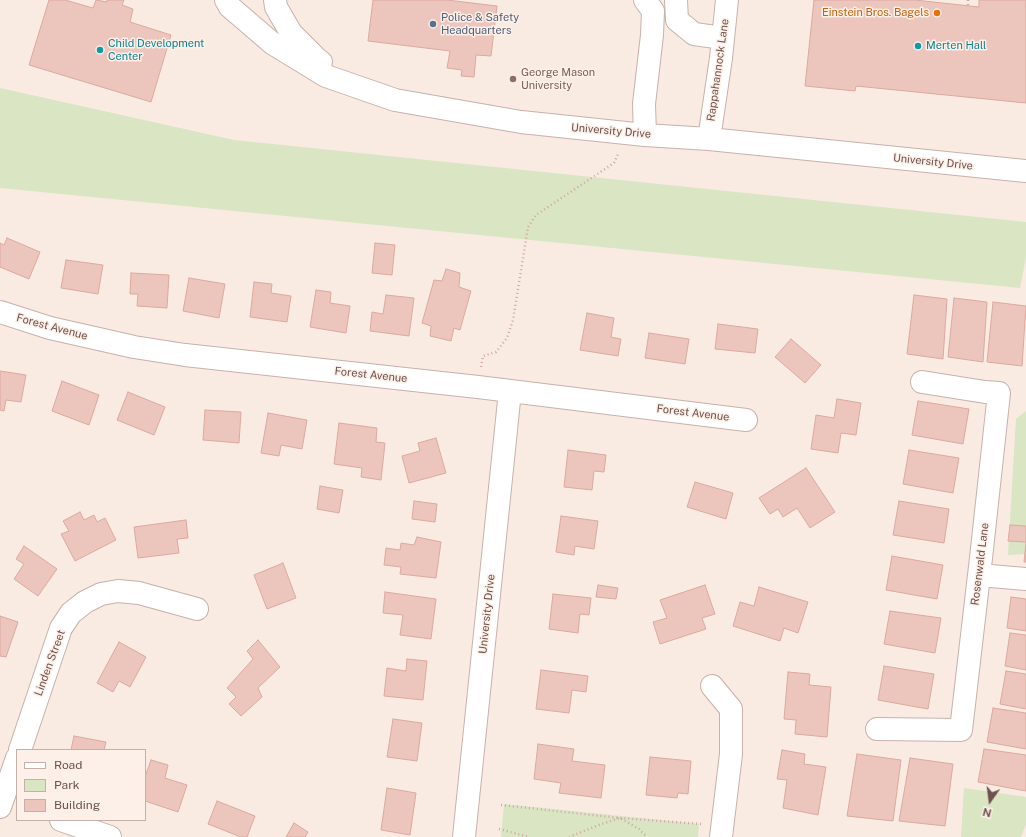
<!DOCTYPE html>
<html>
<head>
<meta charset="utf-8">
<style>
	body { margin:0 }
	#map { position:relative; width:1026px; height:837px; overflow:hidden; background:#f9ebe2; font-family:"Public Sans",sans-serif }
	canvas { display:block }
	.legend { position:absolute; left:16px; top:749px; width:130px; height:72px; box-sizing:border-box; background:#fdf0e8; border:1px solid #c4b0aa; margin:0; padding:5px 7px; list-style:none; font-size:12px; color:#6e504c }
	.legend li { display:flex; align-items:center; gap:8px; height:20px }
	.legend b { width:20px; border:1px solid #c4b0aa }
	.north { position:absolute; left:970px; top:781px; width:40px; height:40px; -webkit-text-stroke:3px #fdf0e8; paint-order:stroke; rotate:194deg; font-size:11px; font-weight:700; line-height:16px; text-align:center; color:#6e504c }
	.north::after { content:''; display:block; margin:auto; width:14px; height:18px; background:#6e504c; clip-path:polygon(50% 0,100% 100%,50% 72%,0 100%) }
</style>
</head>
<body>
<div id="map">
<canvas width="1026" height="837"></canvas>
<ul class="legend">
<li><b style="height:5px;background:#fff"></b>Road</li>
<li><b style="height:11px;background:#d9e5c3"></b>Park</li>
<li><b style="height:11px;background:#ecc5bd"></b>Building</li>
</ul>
<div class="north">N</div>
</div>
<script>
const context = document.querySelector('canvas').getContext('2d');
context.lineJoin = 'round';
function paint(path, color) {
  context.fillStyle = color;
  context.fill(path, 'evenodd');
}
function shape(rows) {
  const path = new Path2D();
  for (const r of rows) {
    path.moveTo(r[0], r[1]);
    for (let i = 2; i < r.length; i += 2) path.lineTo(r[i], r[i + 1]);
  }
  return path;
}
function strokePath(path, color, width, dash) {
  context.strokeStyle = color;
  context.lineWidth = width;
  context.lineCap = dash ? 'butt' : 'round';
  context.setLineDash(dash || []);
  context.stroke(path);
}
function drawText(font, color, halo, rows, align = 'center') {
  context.font = font + ' "Public Sans",sans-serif';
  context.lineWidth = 3;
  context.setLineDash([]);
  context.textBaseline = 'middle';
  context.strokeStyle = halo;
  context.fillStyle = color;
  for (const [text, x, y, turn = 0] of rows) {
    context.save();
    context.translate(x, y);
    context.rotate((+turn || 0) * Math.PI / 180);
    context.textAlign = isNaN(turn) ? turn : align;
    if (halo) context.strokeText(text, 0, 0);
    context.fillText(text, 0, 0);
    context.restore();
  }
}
paint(shape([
	[0,88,234,140,1026,222,1026,257,1020,288,0,188],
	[1026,411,1026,554,1008,555,1016,419],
	[964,788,1026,797,1026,824,1021,837,961,837],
	[504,804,699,824,698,837,501,837]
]), '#d9e5c3');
const building = shape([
	[49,0,65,0,93,8,96,0,107,2,107,0,124,0,122,5,133,9,130,22,171,35,151,102,29,65,49,0],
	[373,0,447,0,497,6,491,56,476,55,474,77,461,76,462,70,447,68,450,51,368,41,373,0],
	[814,0,915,0,979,7,979,0,1026,0,1026,103,856,86,855,91,805,86,814,0],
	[7,238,40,252,29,279,0,267,0,243,4,245,7,238],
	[375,243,395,245,392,275,372,273,375,243],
	[66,260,103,265,98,294,61,288,66,260],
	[446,269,460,273,459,287,471,291,460,330,454,328,451,341,430,336,431,326,422,323,434,280,442,281,446,269],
	[131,273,169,275,167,308,137,306,138,294,130,294,131,273],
	[189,278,225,284,219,318,183,311,189,278],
	[254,282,272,284,271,293,291,296,287,322,250,317,254,282],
	[316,290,331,292,330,303,350,306,346,333,310,327,316,290],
	[386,295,414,298,409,336,370,331,372,312,383,314,386,295],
	[914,295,947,299,943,359,907,354,914,295],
	[954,298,987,302,983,362,948,357,954,298],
	[993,302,1026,306,1022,366,987,362,993,302],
	[587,313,614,318,611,337,621,339,618,356,580,350,587,313],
	[718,324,758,329,755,353,715,349,718,324],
	[649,333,689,339,685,364,645,358,649,333],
	[791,339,821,365,805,383,775,357,791,339],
	[0,371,26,375,21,402,6,400,4,411,0,410,0,371],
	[62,381,99,395,89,425,52,411,62,381],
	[128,392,165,407,154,435,117,420,128,392],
	[837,399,861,403,856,435,841,433,838,453,811,449,816,415,834,418,837,399],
	[918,401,969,409,963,444,912,435,918,401],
	[205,410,241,412,239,443,203,440,205,410],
	[268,413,307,420,302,449,281,445,279,456,261,453,268,413],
	[339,423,377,428,376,442,385,443,381,480,361,477,362,468,334,464,339,423],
	[436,438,446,473,409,483,402,456,420,451,418,443,436,438],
	[568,450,606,455,604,472,594,471,592,490,564,487,568,450],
	[909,450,959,458,953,493,903,484,909,450],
	[806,468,835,512,810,528,797,508,783,517,778,509,770,514,759,498,806,468],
	[695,482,733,493,726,519,687,507,695,482],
	[320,486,343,490,339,513,317,509,320,486],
	[414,501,437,504,435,522,412,519,414,501],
	[899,501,949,509,944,543,893,535,899,501],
	[80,512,84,520,94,515,97,522,105,518,116,540,75,561,61,534,69,531,63,521,80,512],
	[561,516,598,521,594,549,575,546,574,555,556,552,561,516],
	[186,520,188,538,177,539,179,553,138,558,134,527,186,520],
	[1010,525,1026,526,1026,562,1024,562,1026,542,1008,541,1010,525],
	[417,537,441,542,436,578,400,574,401,567,384,565,386,548,400,550,401,543,414,545,417,537],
	[24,546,57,569,38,596,14,579,24,564,16,559,24,546],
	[892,556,943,565,937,599,886,590,892,556],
	[283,563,296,598,267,609,254,575,283,563],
	[598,585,618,588,616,599,596,597,598,585],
	[705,585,715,614,702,618,706,629,660,644,653,622,667,618,660,600,705,585],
	[759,587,808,602,798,633,784,628,780,641,733,626,740,602,754,606,759,587],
	[385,592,436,599,431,639,400,635,403,615,383,613,385,592],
	[553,594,591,598,589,615,580,614,578,633,549,629,553,594],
	[1011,597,1026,599,1026,631,1007,628,1011,597],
	[890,611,941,618,935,653,884,644,890,611],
	[0,616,18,622,6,657,0,656,0,616],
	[1010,633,1026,635,1026,670,1005,666,1010,633],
	[258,640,280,667,258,688,262,697,241,716,229,704,236,697,227,688,253,659,247,651,258,640],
	[119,642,146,657,130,687,119,681,113,692,97,683,119,642],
	[407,659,427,661,423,700,384,696,387,668,406,671,407,659],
	[884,666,934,674,928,709,878,700,884,666],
	[541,670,588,676,586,692,572,690,569,713,536,709,541,670],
	[1006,671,1026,674,1026,709,1000,704,1006,671],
	[788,672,810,674,809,685,831,687,827,737,795,734,796,720,784,719,788,672],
	[993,708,1026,713,1026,749,987,742,993,708],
	[393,719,422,723,417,761,387,757,393,719],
	[74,736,106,742,104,750,71,750,74,736],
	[538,744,574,749,572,761,605,765,601,798,559,793,561,783,534,779,538,744],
	[984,749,1026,755,1026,791,978,782,984,749],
	[782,750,805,754,804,764,826,767,818,815,783,808,787,780,777,779,782,750],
	[857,754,901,760,893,821,847,816,857,754],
	[650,757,691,761,688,794,678,793,677,798,646,795,650,757],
	[910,758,953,764,945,826,899,821,910,758],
	[151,760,168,765,165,778,187,785,178,812,145,801,145,777,151,760],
	[387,788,416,793,410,835,381,830,387,788],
	[217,801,255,816,247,837,241,837,208,824,217,801],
	[294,823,308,832,305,837,286,837,294,823]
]);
paint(building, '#ecc5bd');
strokePath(building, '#dda89f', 1);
const minor = shape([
	[226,0,230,7,272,43,326,76,395,100,521,122,645,135,709,139,1026,171],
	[275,0,276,7,291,33,316,58,321,62],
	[676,0,677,20,694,34,723,38],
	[645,135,644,104,652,35,653,11,645,0],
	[709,139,721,58,727,0],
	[0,312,50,328,134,347,185,355,478,387,746,420],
	[979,575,1026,579],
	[712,686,731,709,731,754,721,837],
	[877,729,961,730,981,558,999,393,985,392,922,382],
	[20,750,61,628,71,613,85,602,101,594,118,591,139,593,197,609],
	[0,807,17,758],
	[61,820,110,837],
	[464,837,510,391]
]);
strokePath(minor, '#c8b1ab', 24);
strokePath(shape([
	[968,0,968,5],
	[481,367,483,356,496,352,507,338,513,320,528,227,536,215,614,163,618,154],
	[501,805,620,818,702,824],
	[499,829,529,837],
	[569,837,599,825,620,818,639,829,647,837]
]), '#d0a8a1', 2.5, [1, 3]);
strokePath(minor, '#fff', 22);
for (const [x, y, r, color] of [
	[937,13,4,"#e8710a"],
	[433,24,4,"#5c6f8a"],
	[918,46,4,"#0f9aa8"],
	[100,50,4,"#0f9aa8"],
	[513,79,4,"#8d6e63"]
]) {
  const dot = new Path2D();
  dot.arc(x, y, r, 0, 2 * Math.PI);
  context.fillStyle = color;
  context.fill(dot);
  strokePath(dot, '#fdf0e8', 1.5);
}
drawText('11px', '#c56008', '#fdf0e8', [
	["Einstein Bros. Bagels",929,13]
], 'right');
drawText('11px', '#4e5e75', '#fdf0e8', [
	["Police & Safety",441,18],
	["Headquarters",441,31]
], 'left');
drawText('11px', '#0d838f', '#fdf0e8', [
	["Child Development",108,44],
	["Center",108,57],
	["Merten Hall",926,46]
], 'left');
drawText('11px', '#6e504c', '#fdf0e8', [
	["Rappahannock Lane",718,70,-82],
	["University Drive",611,131,5],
	["University Drive",933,162,6],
	["Forest Avenue",52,327,15],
	["Forest Avenue",371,375,6],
	["Forest Avenue",693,413,7],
	["Rosenwald Lane",980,564,-83],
	["University Drive",487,614,-84],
	["Linden Street",50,663,-70]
]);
drawText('11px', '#785e54', '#fdf0e8', [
	["George Mason",521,73],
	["University",521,86]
], 'left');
</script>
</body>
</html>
